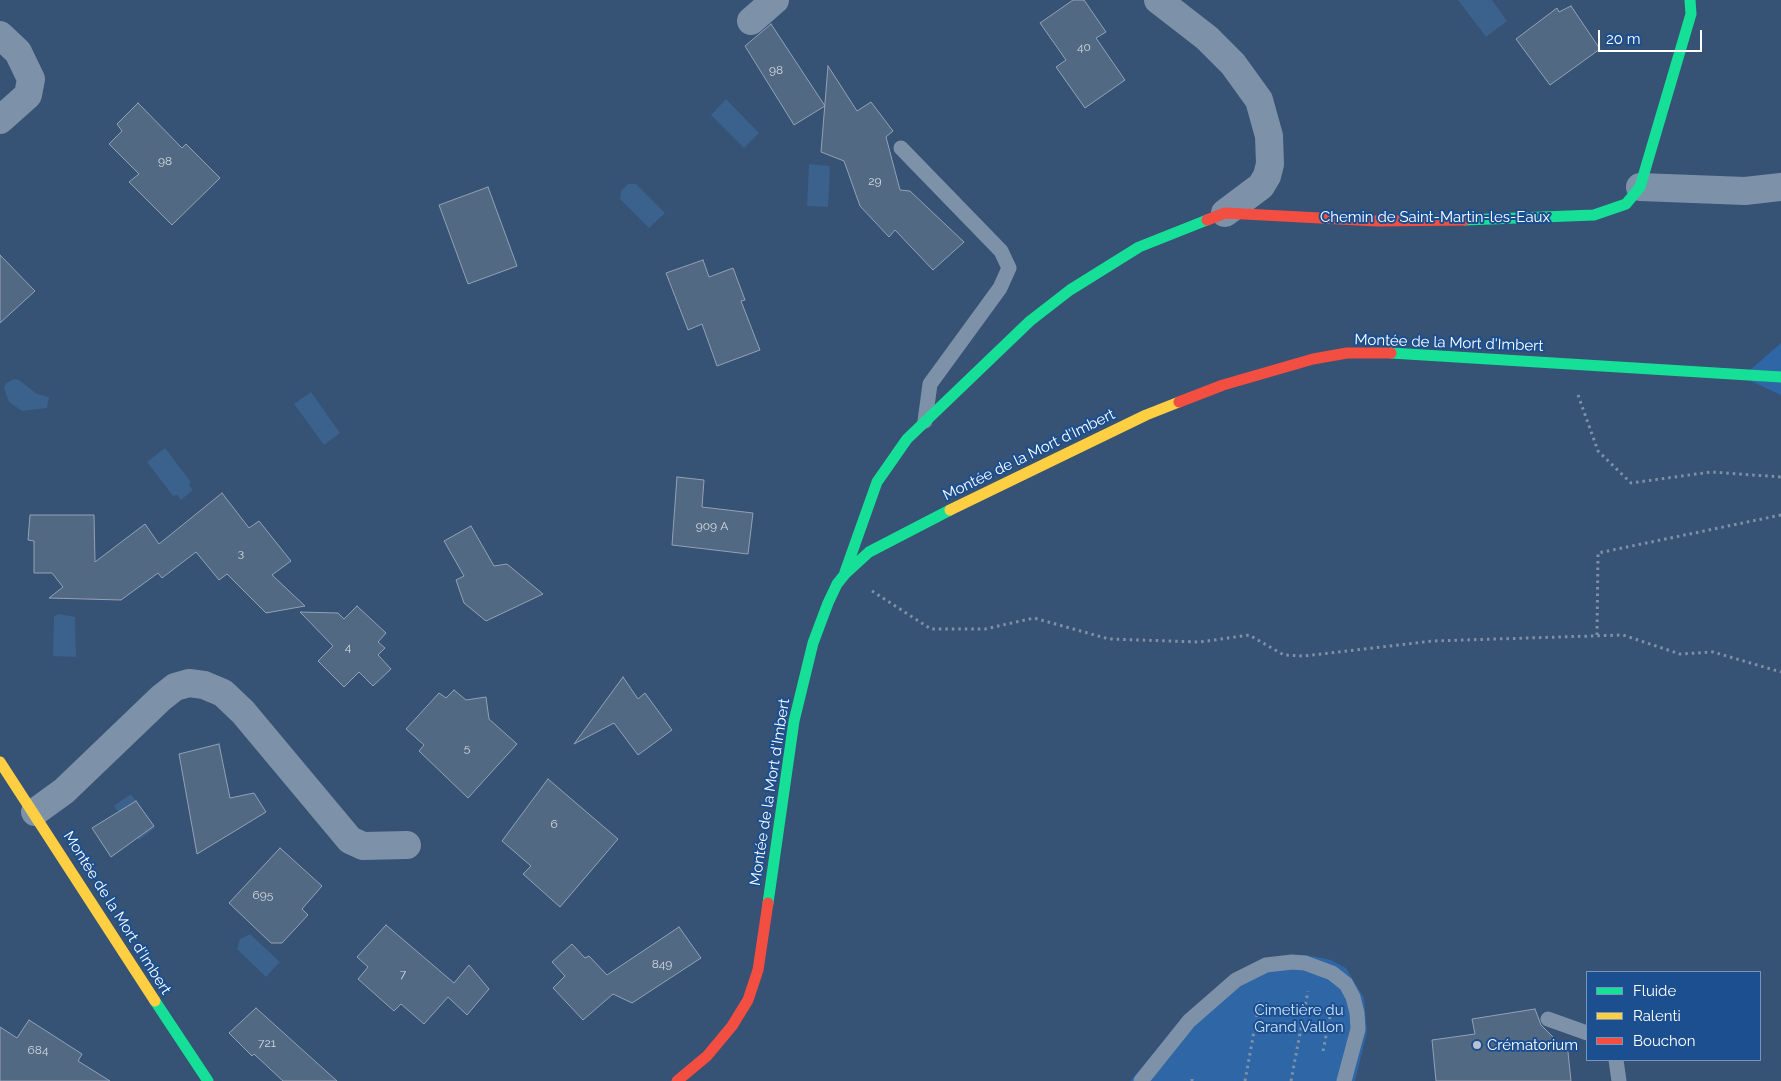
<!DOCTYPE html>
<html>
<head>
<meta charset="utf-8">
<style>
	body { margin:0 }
	#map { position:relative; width:1781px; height:1081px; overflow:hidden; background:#365274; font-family:Raleway,sans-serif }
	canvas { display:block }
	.legend { position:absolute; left:1586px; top:971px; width:175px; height:90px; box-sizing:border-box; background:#1b4f8f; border:1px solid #7695bc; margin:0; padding:6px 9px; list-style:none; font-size:15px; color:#fff }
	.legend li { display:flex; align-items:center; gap:10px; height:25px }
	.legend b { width:25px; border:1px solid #7695bc }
	.scale { position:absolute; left:1598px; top:30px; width:104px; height:22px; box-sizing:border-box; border:2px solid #fff; border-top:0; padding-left:6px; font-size:15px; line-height:18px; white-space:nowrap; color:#fff; -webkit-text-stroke:4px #1b4f8f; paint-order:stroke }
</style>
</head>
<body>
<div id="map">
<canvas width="1781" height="1081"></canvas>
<ul class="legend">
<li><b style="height:6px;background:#16e098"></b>Fluide</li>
<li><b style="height:6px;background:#ffcf43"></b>Ralenti</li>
<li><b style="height:6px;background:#f24e42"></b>Bouchon</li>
</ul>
<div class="scale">20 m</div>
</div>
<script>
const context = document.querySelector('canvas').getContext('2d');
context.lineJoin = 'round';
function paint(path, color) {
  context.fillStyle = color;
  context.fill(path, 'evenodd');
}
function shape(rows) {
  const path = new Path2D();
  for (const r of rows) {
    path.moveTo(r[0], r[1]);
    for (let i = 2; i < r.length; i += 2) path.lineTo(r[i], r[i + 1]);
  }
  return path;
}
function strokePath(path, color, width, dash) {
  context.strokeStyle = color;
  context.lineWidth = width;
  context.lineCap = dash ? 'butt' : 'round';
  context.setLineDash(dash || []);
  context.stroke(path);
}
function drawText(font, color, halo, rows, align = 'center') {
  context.font = font + ' Raleway,sans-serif';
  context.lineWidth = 4;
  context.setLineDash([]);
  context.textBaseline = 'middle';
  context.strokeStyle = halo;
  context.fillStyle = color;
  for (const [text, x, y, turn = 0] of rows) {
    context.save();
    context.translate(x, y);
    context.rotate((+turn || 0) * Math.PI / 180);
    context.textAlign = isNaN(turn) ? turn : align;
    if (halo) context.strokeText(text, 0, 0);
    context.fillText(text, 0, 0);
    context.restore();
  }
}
paint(shape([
	[1781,343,1781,395,1742,377],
	[1307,955,1331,960,1346,968,1364,998,1367,1032,1355,1081,1130,1081,1180,1022,1284,956]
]), '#2f66a5');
paint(shape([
	[1458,0,1492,0,1507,21,1486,37],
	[726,99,759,133,744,148,711,115],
	[809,164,830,166,828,207,807,206],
	[628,184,636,184,665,213,649,228,620,199,621,191],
	[14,379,19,380,37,394,49,397,47,408,22,411,9,402,4,388,6,383],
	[311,392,340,433,324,445,294,404],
	[165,448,191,482,189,485,193,490,181,500,177,495,173,496,147,462],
	[59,614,75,617,76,657,53,656,54,616],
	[131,794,155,828,139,840,114,806],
	[250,934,280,962,266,977,237,949,240,939]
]), '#3b618d');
const building = shape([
	[1073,0,1084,0,1106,32,1096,38,1125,80,1085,108,1056,67,1066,60,1040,23,1073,0],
	[1571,6,1600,49,1550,85,1516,39,1557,8,1559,12,1571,6],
	[771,24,825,106,794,125,745,46,771,24],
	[828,66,857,111,871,102,893,131,886,137,900,190,910,191,964,242,933,270,895,230,889,237,860,206,844,161,821,152,828,66],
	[138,103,182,148,186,144,220,178,172,225,129,182,139,174,109,144,122,131,117,124,138,103],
	[488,187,517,266,468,284,439,205,488,187],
	[0,255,35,291,0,323,0,255],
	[703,260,709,277,733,268,745,300,741,301,760,350,717,366,702,324,688,330,666,273,703,260],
	[677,477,704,480,702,507,753,513,748,554,672,545,677,477],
	[222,493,249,528,259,521,291,561,272,575,305,606,266,613,227,574,219,580,196,552,162,578,158,573,121,600,49,598,63,587,52,573,34,573,34,541,28,540,30,515,94,515,95,562,145,524,159,544,222,493],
	[471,526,494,566,507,564,543,594,486,621,464,603,456,580,464,576,444,541,471,526],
	[357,606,386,633,378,642,385,648,378,655,391,669,373,686,359,672,344,687,318,661,333,646,300,612,338,613,344,619,357,606],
	[623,677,638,699,645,693,672,730,638,755,614,723,574,744,623,677],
	[454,690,466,700,486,697,489,719,517,744,468,798,419,751,424,745,406,729,439,693,446,698,454,690],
	[219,744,230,798,254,793,266,812,197,854,179,754,219,744],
	[548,779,618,839,560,907,523,874,531,866,502,841,548,779],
	[136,801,154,826,111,857,92,828,136,801],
	[280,848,322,886,302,909,308,915,282,943,271,943,229,903,280,848],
	[386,925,454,983,469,965,489,989,467,1015,448,997,424,1024,401,1004,394,1011,358,979,368,967,357,957,386,925],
	[679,927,701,958,632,1003,613,994,583,1020,553,988,565,976,552,962,572,944,585,958,589,956,607,975,679,927],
	[256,1008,337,1081,283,1081,254,1054,252,1056,229,1033,256,1008],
	[1535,1009,1541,1025,1568,1052,1571,1081,1436,1081,1432,1040,1475,1034,1472,1019,1535,1009],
	[29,1020,82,1054,78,1061,110,1081,0,1081,0,1027,17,1038,29,1020]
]);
paint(building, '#526984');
strokePath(building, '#92a2b6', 1);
strokePath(shape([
	[1578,395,1598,451,1631,483,1711,472,1781,477],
	[872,591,931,629,985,629,1034,618,1109,639,1200,642,1249,635,1284,655,1304,656,1432,641,1623,635,1680,654,1713,652,1781,672],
	[1597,635,1598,553,1781,515],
	[1323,1051,1330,1016],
	[1192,1081,1192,1079],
	[1245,1081,1260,998],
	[1291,1081,1308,991]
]), '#7d92a8', 3, [2.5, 4]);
strokePath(shape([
	[901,148,1001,251,1009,268,1000,288,930,384,925,421],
	[1548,1019,1587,1033],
	[1616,1060,1619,1081],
	[1141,1081,1189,1021,1236,980,1266,965,1292,962,1305,963,1332,973,1346,984,1353,997,1357,1013,1358,1029,1344,1081]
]), '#7d92a8', 15);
strokePath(shape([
	[1158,0,1207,38,1233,64,1259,100,1269,136,1270,164,1267,176,1261,186,1225,213],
	[751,21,775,0],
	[0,35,18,52,31,79,28,95,0,120],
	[1640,187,1745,191,1781,187],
	[35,812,64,791,161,698,175,687,189,683,204,685,223,693,243,712,350,840,363,846,407,845]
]), '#7d92a8', 28);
strokePath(shape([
	[1465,220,1594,215,1626,204,1640,187,1691,14,1690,0],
	[1391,353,1781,377],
	[845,572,877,482,907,439,1030,321,1070,290,1139,247,1207,220],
	[768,903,794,721,813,643,828,603,837,584,845,574,869,552,950,510],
	[155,1001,208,1081]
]), '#16e098', 11);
strokePath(shape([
	[950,510,1146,415,1179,402],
	[0,762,155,1001]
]), '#ffcf43', 11);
strokePath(shape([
	[1207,220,1225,213,1377,221,1465,220],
	[1179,402,1223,385,1313,359,1347,353,1391,353],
	[677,1081,707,1056,732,1026,748,1000,758,970,768,903]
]), '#f24e42', 11);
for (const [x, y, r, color] of [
	[1477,1045,5,"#b9c2ce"]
]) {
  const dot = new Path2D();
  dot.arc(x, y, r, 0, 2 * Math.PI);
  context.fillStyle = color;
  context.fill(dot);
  strokePath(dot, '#1b4f8f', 2);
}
drawText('12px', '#d4dae0', null, [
	["40",1084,47],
	["98",776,70],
	["98",165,161],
	["29",875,181],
	["909 A",712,526],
	["3",241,553],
	["4",348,647],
	["5",467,748],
	["6",554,824],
	["695",263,895],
	["849",662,964],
	["7",403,974],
	["721",267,1043],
	["684",38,1050]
]);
drawText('15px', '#fff', '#1b4f8f', [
	["Chemin de Saint-Martin-les-Eaux",1435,217],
	["Montée de la Mort d'Imbert",1449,343,2],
	["Montée de la Mort d'Imbert",1029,455,-26],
	["Montée de la Mort d'Imbert",770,792,-81],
	["Montée de la Mort d'Imbert",117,913,58]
]);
drawText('15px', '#cfe3fa', '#1b4f8f', [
	["Cimetière du",1299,1010],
	["Grand Vallon",1299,1027]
]);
drawText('15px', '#fff', '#1b4f8f', [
	["Crématorium",1487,1045]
], 'left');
</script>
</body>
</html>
